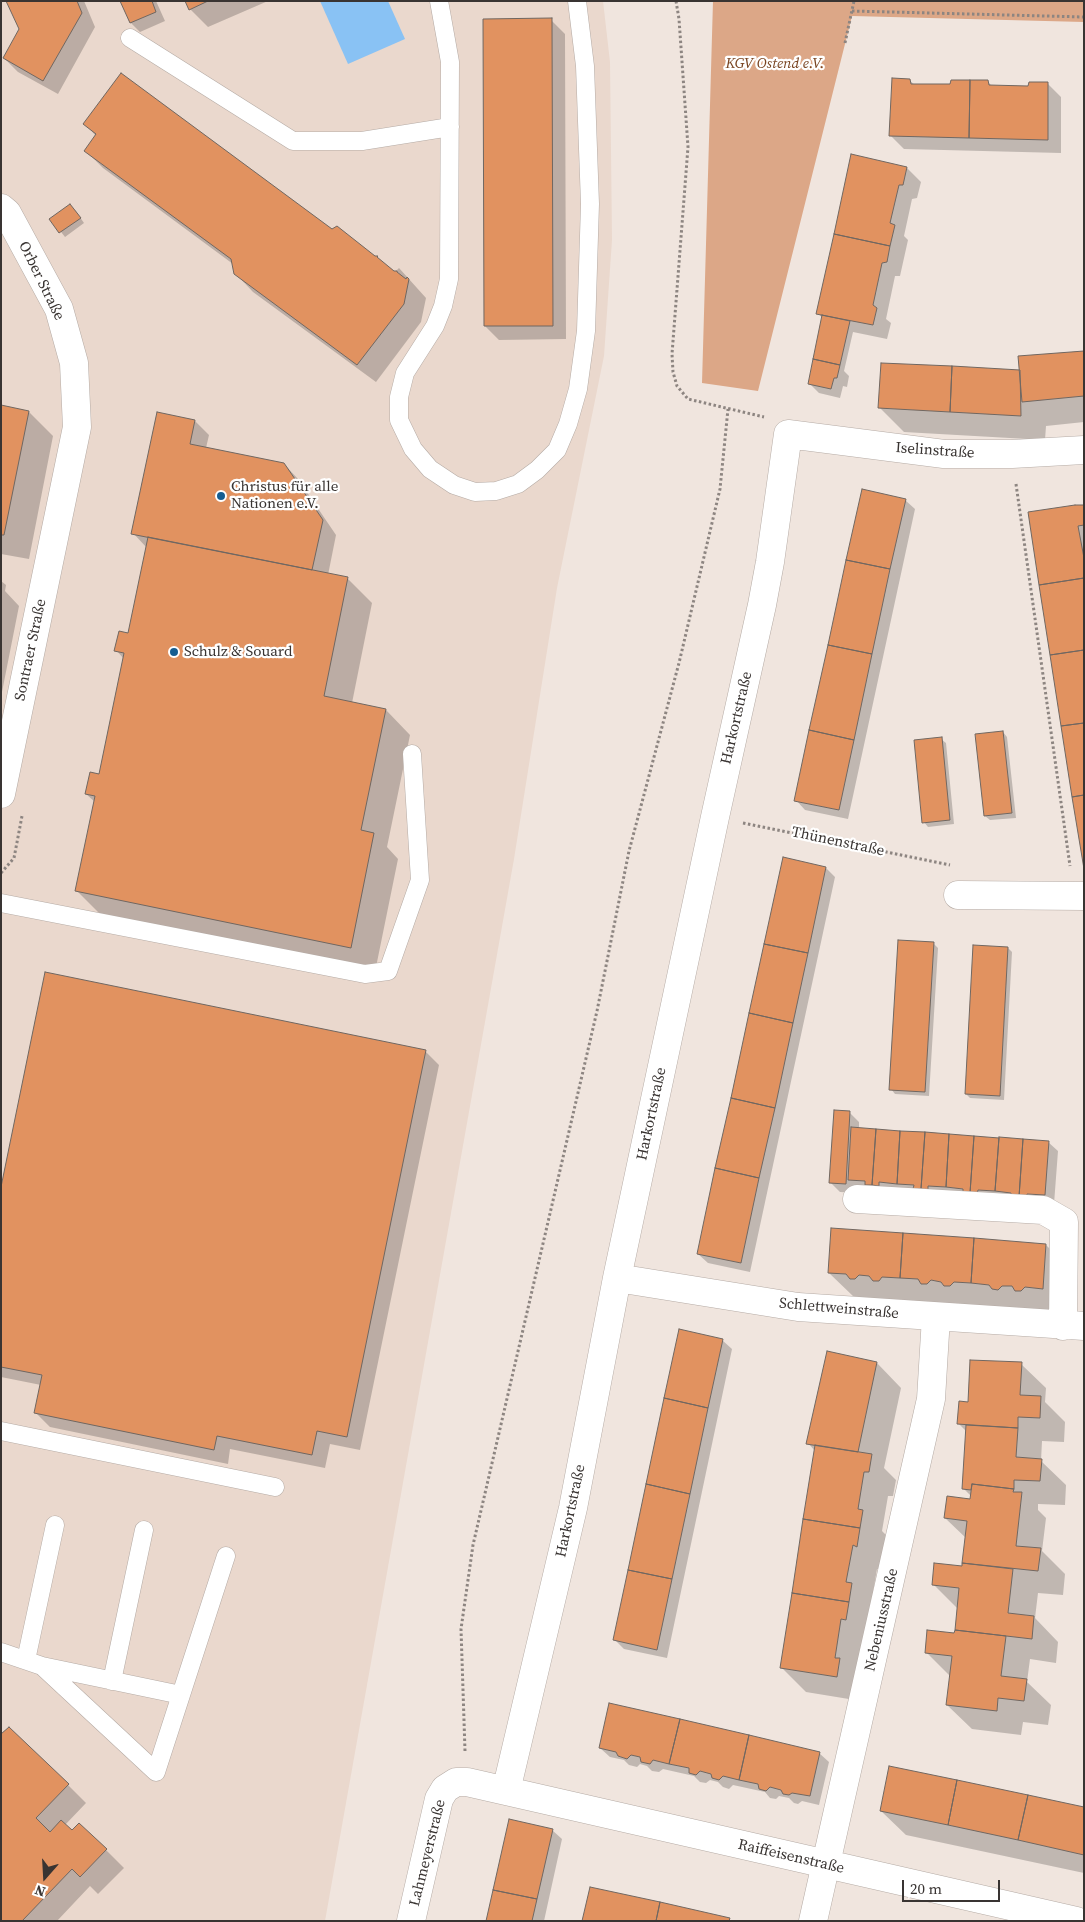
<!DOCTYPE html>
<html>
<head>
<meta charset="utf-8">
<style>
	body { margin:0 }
	#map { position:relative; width:1085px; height:1922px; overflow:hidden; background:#f0e5de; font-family:"Source Serif 4",serif }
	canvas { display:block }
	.frame { position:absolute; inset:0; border:2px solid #393432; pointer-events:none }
	.north { position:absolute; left:20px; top:1852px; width:50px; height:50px; -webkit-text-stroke:4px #fff; paint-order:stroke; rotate:199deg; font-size:14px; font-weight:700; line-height:20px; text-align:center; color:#393432 }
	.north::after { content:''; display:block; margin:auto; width:18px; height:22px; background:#393432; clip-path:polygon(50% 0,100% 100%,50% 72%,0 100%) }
	.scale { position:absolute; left:902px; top:1880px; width:98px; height:22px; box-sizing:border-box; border:2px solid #393432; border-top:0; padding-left:6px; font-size:15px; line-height:18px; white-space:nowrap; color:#393432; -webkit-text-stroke:4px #fff; paint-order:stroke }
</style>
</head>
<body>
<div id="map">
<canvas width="1085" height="1922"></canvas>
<div class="frame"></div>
<div class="north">N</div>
<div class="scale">20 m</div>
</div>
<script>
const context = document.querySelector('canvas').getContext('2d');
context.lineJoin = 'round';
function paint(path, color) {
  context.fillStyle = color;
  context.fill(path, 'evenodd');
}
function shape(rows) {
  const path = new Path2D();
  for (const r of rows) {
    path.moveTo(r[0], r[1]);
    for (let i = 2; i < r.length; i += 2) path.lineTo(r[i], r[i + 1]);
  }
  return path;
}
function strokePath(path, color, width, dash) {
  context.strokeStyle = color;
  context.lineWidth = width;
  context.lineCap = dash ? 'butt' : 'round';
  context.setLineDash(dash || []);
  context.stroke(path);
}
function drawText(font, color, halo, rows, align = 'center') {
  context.font = font + ' "Source Serif 4",serif';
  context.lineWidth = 4.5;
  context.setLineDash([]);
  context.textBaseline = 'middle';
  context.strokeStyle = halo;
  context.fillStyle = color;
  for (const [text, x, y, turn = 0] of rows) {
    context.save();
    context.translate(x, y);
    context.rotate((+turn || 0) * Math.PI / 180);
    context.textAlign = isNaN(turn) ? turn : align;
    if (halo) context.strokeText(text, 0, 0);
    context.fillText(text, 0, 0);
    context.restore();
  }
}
paint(shape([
	[1,1,603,1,610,62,612,240,604,356,557,588,514,859,325,1921,1,1921]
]), '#ead8cd');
paint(shape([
	[713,1,1084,1,1084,22,852,16,758,391,702,383]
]), '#dca787');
paint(shape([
	[320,1,388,1,405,39,348,64]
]), '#89c2f4');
paint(shape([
	[8,1,84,1,95,27,58,94,18,72,4,58,20,29],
	[122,1,156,1,165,21,140,32,131,23],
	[186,1,268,1,208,27,190,9],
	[551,20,565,34,566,339,499,340,485,326],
	[909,80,915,85,950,85,988,82,993,87,1029,88,1047,83,1061,97,1061,153,904,149,890,135],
	[85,124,332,231,395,272,399,268,426,298,421,322,376,382,253,292,235,273,233,264,103,168,85,150,96,136],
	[907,168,921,182,917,198,912,199,904,236,908,240,900,276,895,276,886,319,891,323,887,339,853,332,844,371,849,376,847,387,843,386,840,398,819,393,809,383,823,319,818,313],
	[75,210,84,223,65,237,51,219],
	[1084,352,1084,422,1046,426,1045,440,904,432,879,407,1021,371],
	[1,406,29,412,53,436,29,559,1,554],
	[195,421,209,435,206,448,284,464,298,479,336,535,328,575,348,579,372,603,352,703,386,710,410,735,387,847,398,859,375,972,101,915,77,891,95,802,86,794,100,776,124,659,116,650,129,634,147,548,133,533],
	[905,500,915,509,848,819,805,810,796,800],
	[1084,506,1084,862,1029,513],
	[1,581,6,585,5,591,19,606,1,697],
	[1003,732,1007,737,1016,818,990,820,985,816,977,735],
	[941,739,946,743,954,824,928,827,924,822],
	[826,868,835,877,750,1272,708,1263,698,1254],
	[933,943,938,948,929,1096,895,1094,891,1089],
	[1008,948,1012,952,1004,1100,970,1098,966,1094],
	[425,1051,439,1065,360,1450,330,1444,325,1468,230,1449,228,1464,50,1427,36,1413,41,1385,1,1377,1,1193],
	[850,1113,859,1122,859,1129,1048,1142,1058,1151,1054,1204,840,1192,830,1182],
	[1046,1245,1070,1269,1067,1312,854,1297,829,1273],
	[722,1340,732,1349,667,1658,624,1649,615,1640],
	[877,1363,901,1388,884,1468,896,1480,893,1496,888,1496,882,1531,887,1536,882,1570,877,1569,871,1604,861,1701,806,1692,781,1667,815,1451,808,1443],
	[1021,1364,1046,1388,1045,1402,1065,1422,1064,1442,1042,1441,1041,1461,1066,1485,1065,1505,1038,1504,1038,1510,1046,1518,1042,1551,1065,1574,1063,1595,1038,1593,1035,1618,1058,1642,1056,1663,1030,1659,1027,1682,1051,1705,1048,1725,1023,1722,1021,1735,972,1729,947,1705,951,1677,926,1652,956,1635,958,1609,934,1585,963,1567,967,1539,945,1518,971,1500,971,1496,963,1488,967,1432,958,1423,969,1404],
	[1,1736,68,1785,86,1803,65,1825,72,1832,106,1850,124,1868,98,1894,90,1886,57,1921,1,1921],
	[600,1748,819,1753,829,1762,819,1805,802,1801,798,1804,794,1803,789,1798,779,1796,776,1799,770,1798,765,1792,733,1785,729,1789,723,1787,718,1782,710,1780,706,1783,700,1782,694,1776,663,1769,659,1772,652,1771,647,1766,640,1764,637,1767,629,1765,624,1760,610,1757],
	[1084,1809,1084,1873,906,1835,881,1811],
	[552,1830,562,1839,544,1921,488,1921]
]), '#0003');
const building = shape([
	[6,1,77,1,82,13,43,81,3,58,19,29,6,1],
	[120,1,152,1,156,12,130,23,120,1],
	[185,1,208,1,189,10,185,1],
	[552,18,553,326,484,326,483,19,552,18],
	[121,73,332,229,337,226,375,256,378,256,377,257,394,271,397,271,397,272,406,279,407,277,409,279,404,304,357,365,234,274,231,259,84,151,96,134,83,124,121,73],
	[892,78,910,79,911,84,950,84,951,80,970,80,969,138,889,136,892,78],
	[970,80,988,80,989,85,1028,86,1029,82,1048,82,1048,140,969,138,970,80],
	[851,154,907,167,903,185,899,185,890,223,895,225,890,246,834,234,851,154],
	[70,204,81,218,59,233,49,219,70,204],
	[834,234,890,246,887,262,882,263,873,305,877,308,873,325,816,314,834,234],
	[822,315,850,321,840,365,813,359,822,315],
	[1084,351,1084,396,1022,402,1018,356,1084,351],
	[813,359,840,365,837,378,834,378,831,389,808,384,813,359],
	[881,363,952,366,950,412,878,408,881,363],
	[952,366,1020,370,1021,416,950,412,952,366],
	[1,405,29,411,4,535,1,535,1,405],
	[157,412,195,420,190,444,284,463,323,520,312,570,131,534,157,412],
	[862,489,906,499,890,569,846,560,862,489],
	[1075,505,1084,505,1084,525,1078,526,1084,558,1084,578,1039,585,1028,512,1075,505],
	[148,537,348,577,324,696,386,709,361,830,374,833,351,948,75,891,95,796,85,794,90,772,99,774,124,653,114,651,119,631,128,633,148,537],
	[846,560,890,569,872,654,828,645,846,560],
	[1084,578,1084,650,1050,655,1039,585,1084,578],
	[828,645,872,654,854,740,809,730,828,645],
	[1084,650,1084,723,1061,726,1050,655,1084,650],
	[1084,723,1084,795,1072,797,1061,726,1084,723],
	[809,730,854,740,839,810,794,801,809,730],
	[1003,731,1012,813,984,816,975,734,1003,731],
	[942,737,950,820,922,823,914,740,942,737],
	[1084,795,1084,869,1072,797,1084,795],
	[783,857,826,867,808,953,764,944,783,857],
	[898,940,934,942,925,1092,889,1090,898,940],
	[764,944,808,953,793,1023,749,1013,764,944],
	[973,945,1008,947,1000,1096,965,1094,973,945],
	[45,972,426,1050,347,1437,317,1431,312,1455,217,1436,214,1450,34,1413,42,1375,1,1367,1,1187,45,972],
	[749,1013,793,1023,775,1108,731,1098,749,1013],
	[731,1098,775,1108,759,1178,715,1168,731,1098],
	[834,1110,850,1111,846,1184,829,1183,834,1110],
	[851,1127,876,1129,872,1185,865,1185,865,1181,848,1180,851,1127],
	[876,1129,900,1131,897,1184,879,1182,879,1186,872,1185,876,1129],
	[900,1131,925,1132,921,1189,913,1189,914,1185,897,1184,900,1131],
	[925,1132,949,1134,946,1187,928,1186,928,1190,921,1189,925,1132],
	[949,1134,974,1136,970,1193,963,1192,963,1189,946,1187,949,1134],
	[974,1136,999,1138,995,1191,978,1190,977,1194,970,1193,974,1136],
	[999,1137,1023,1139,1019,1197,1011,1196,1011,1193,995,1191,999,1137],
	[1023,1139,1049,1141,1045,1195,1027,1194,1027,1197,1019,1197,1023,1139],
	[715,1168,759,1178,741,1263,697,1254,715,1168],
	[831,1228,903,1233,900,1278,882,1277,879,1281,873,1281,869,1276,859,1275,855,1279,850,1279,846,1274,828,1273,831,1228],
	[903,1233,974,1238,971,1283,954,1282,950,1286,944,1286,941,1282,931,1280,927,1284,921,1284,918,1279,900,1278,903,1233],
	[974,1238,1046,1244,1043,1289,1025,1287,1021,1291,1015,1291,1012,1286,1002,1286,998,1290,992,1289,989,1285,971,1283,974,1238],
	[679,1329,723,1339,708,1408,664,1398,679,1329],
	[827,1351,877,1362,858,1452,806,1444,827,1351],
	[970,1360,1022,1362,1020,1395,1041,1396,1040,1418,1018,1417,1018,1428,957,1424,959,1401,968,1402,970,1360],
	[664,1398,708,1408,690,1494,646,1484,664,1398],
	[966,1425,1018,1428,1016,1457,1042,1459,1040,1481,1014,1480,1014,1489,972,1484,971,1490,962,1489,966,1425],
	[815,1445,872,1454,869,1472,864,1472,858,1509,863,1510,860,1528,803,1519,815,1445],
	[646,1484,690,1494,672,1579,628,1570,646,1484],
	[972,1484,1014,1489,1013,1492,1022,1492,1016,1546,1041,1548,1038,1571,962,1563,967,1521,944,1518,947,1496,970,1499,972,1484],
	[803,1519,860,1528,857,1547,853,1545,846,1582,852,1583,849,1602,792,1593,803,1519],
	[934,1563,962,1566,962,1563,1013,1569,1008,1613,1034,1616,1032,1639,955,1630,959,1588,932,1585,934,1563],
	[628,1570,672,1579,657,1650,613,1640,628,1570],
	[792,1593,849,1602,846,1620,841,1619,835,1658,840,1658,837,1677,780,1668,792,1593],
	[927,1630,954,1633,955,1630,1006,1636,1001,1676,1027,1679,1024,1701,998,1698,997,1711,946,1705,952,1656,925,1653,927,1630],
	[609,1703,680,1719,669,1764,653,1760,650,1764,641,1762,640,1757,631,1755,627,1759,618,1756,616,1752,599,1748,609,1703],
	[680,1719,749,1735,739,1780,723,1776,719,1780,712,1778,711,1774,700,1771,696,1775,689,1773,689,1768,669,1764,680,1719],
	[9,1727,69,1784,36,1818,50,1832,61,1820,72,1830,79,1823,107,1849,80,1877,72,1869,22,1921,1,1921,1,1734,9,1727],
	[749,1735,820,1752,810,1796,792,1793,789,1795,783,1794,781,1790,770,1787,766,1791,759,1789,758,1784,739,1780,749,1735],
	[889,1766,957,1780,948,1825,880,1811,889,1766],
	[957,1780,1028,1795,1018,1840,948,1825,957,1780],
	[1028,1795,1084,1807,1084,1855,1018,1840,1028,1795],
	[509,1819,553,1829,537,1899,493,1890,509,1819],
	[590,1887,660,1902,656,1921,582,1921,590,1887],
	[493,1890,537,1899,532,1921,486,1921,493,1890],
	[660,1902,730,1918,729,1921,656,1921,660,1902]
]);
paint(building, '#e19260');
strokePath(building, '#706761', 1);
const lane = shape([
	[439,1,450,62,449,279,443,306,435,326,405,373,399,397,399,420,413,449,430,469,454,485,475,492,496,491,518,484,537,470,557,450,568,424,578,389,586,331,590,204,585,66,577,1],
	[130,38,293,141,362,141,450,127],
	[1,903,365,974,388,971,420,880,412,754],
	[1,1431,275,1487],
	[1,1652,42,1666,156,1772,226,1556],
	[26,1660,55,1525],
	[42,1666,181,1695],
	[112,1681,144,1530]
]);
const street = shape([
	[1,208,7,213,59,309,74,363,77,427,1,794],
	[958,895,1084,896],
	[857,1199,1043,1210,1064,1222,1063,1326],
	[617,1278,798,1307,1084,1326],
	[506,1791,573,1508,617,1278,715,817,762,605,770,562,788,434,944,454,1012,454,1084,450],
	[411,1921,439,1799,445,1789,456,1782,467,1782,1076,1921],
	[813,1921,931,1399,936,1317]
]);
strokePath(lane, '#b5aba5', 19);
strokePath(street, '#b5aba5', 29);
strokePath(shape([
	[676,1,679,19,688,147,672,354,673,372,677,386,688,399,764,417],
	[852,11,1084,17],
	[845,43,854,1],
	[1016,484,1070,866],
	[743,823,950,865],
	[1,873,14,858,22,816],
	[465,1751,461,1629,473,1545,597,1011,629,851,679,663,720,489,728,409]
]), '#8d8581', 3, [2.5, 2.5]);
strokePath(lane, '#fff', 18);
strokePath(street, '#fff', 28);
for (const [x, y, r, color] of [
	[221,496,5,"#155d91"],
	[174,652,5,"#155d91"]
]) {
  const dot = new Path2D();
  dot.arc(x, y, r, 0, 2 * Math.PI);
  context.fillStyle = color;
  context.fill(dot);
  strokePath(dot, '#fff', 2);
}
drawText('italic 15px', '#794421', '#fff', [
	["KGV Ostend e.V.",775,64]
]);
drawText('15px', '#393432', '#fff', [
	["Orber Straße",41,281,64],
	["Iselinstraße",935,451,4],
	["Sontraer Straße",31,650,-78],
	["Harkortstraße",737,718,-77],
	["Thünenstraße",838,842,12],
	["Harkortstraße",652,1114,-78],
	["Schlettweinstraße",839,1309,5],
	["Harkortstraße",571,1511,-78],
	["Nebeniusstraße",882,1620,-77],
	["Lahmeyerstraße",428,1853,-76],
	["Raiffeisenstraße",791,1857,13]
]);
drawText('15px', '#393432', '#fff', [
	["Christus für alle",231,487],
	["Nationen e.V.",231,504],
	["Schulz & Souard",184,652]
], 'left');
</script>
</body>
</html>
